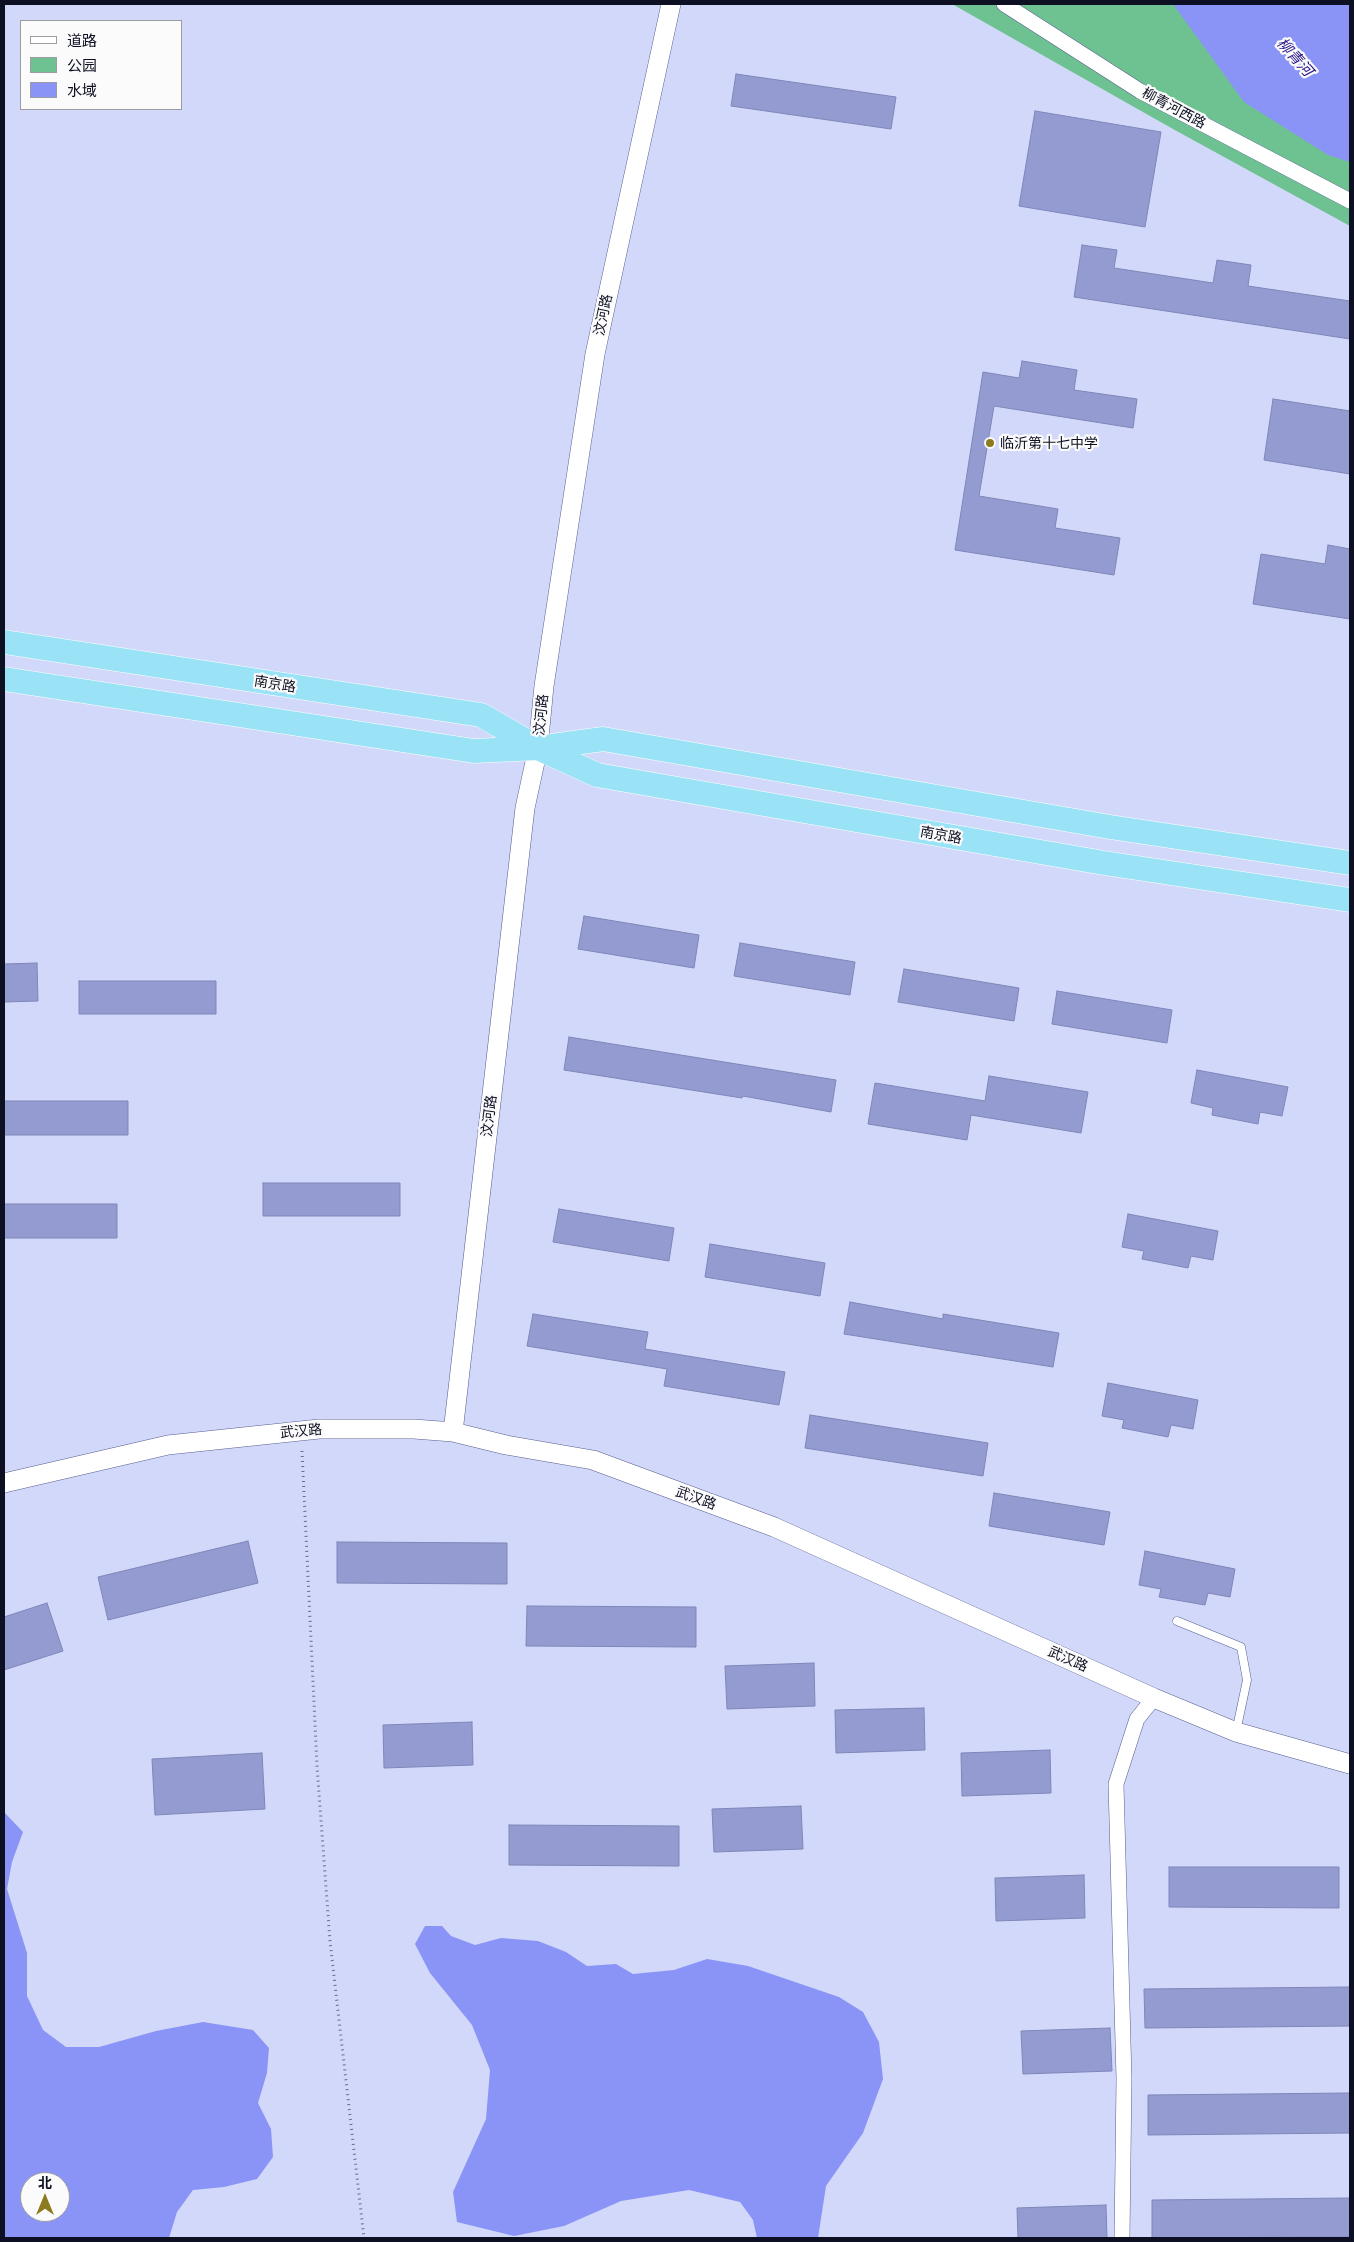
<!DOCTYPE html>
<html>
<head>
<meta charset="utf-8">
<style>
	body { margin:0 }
	#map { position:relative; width:1354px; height:2242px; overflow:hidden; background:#d2d8f9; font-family:Commissioner,"Noto Sans SC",sans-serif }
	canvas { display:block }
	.frame { position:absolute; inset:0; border:5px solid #0d0f22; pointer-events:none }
	.legend { position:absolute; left:20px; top:20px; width:162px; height:90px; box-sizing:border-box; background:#fbfbfb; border:1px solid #9c9da4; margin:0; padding:6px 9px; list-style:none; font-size:15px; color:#0d0f22 }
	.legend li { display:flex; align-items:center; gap:10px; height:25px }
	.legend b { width:25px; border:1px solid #9c9da4 }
	.north { position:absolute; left:20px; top:2172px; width:50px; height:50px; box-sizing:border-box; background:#fbfbfb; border:1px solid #9c9da4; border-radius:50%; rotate:0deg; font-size:14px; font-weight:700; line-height:20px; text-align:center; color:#0d0f22 }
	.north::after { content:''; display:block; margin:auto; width:18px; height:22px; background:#8c7a1f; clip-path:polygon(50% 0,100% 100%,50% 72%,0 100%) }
</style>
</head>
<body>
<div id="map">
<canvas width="1354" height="2242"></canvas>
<div class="frame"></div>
<ul class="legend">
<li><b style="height:6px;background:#fff"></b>道路</li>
<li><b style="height:14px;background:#6ec292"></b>公园</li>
<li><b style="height:14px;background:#8994f6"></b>水域</li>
</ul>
<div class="north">北</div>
</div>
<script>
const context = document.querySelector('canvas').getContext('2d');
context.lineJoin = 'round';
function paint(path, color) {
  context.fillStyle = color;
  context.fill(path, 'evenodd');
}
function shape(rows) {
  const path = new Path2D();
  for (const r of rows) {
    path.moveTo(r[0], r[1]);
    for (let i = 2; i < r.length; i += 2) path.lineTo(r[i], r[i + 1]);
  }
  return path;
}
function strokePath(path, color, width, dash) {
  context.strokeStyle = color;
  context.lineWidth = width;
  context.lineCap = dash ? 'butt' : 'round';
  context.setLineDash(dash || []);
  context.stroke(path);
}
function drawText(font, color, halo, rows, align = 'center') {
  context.font = font + ' Commissioner,"Noto Sans SC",sans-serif';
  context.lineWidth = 4.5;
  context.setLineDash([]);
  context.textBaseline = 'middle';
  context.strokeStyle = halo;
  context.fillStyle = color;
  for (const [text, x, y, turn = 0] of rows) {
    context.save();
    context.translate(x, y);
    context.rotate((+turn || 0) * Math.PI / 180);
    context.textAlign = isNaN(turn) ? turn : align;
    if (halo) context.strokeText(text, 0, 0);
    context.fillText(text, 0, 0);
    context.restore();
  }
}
paint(shape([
	[952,4,1350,4,1350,226,1173,129]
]), '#6ec292');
paint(shape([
	[1173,4,1350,4,1350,162,1328,155,1244,102],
	[4,1812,23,1832,12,1862,7,1889,27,1953,27,1996,43,2030,66,2047,99,2047,156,2031,203,2022,253,2030,269,2048,267,2073,258,2103,271,2129,273,2157,257,2179,224,2187,193,2190,177,2212,169,2238,4,2238],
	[30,2182,60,2182,60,2212,30,2212],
	[425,1926,442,1926,451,1936,475,1945,501,1938,538,1941,566,1952,587,1966,616,1964,633,1974,674,1970,707,1959,748,1966,839,1997,863,2012,879,2042,883,2079,863,2133,826,2186,818,2238,757,2238,753,2220,740,2202,689,2190,621,2201,564,2226,514,2236,457,2222,453,2192,486,2119,490,2070,472,2025,430,1973,415,1944]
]), '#8994f6');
const building = shape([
	[736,74,896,97,891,129,731,106,736,74],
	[1035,111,1161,132,1145,227,1019,206,1035,111],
	[1082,245,1117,250,1114,268,1213,283,1217,260,1251,265,1248,286,1350,301,1350,339,1074,297,1082,245],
	[1022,361,1077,370,1074,390,1137,399,1133,428,994,406,979,496,1058,509,1055,528,1120,538,1114,575,955,550,983,372,1019,378,1022,361],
	[1273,399,1350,411,1350,474,1264,460,1273,399],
	[1328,545,1350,549,1350,619,1253,604,1261,554,1325,564,1328,545],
	[584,916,699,935,694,968,578,949,584,916],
	[740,943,855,962,850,995,734,976,740,943],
	[37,963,38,1001,4,1002,4,964,37,963],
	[904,969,1019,988,1014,1021,898,1002,904,969],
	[79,981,216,981,216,1014,79,1014,79,981],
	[1057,991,1172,1010,1167,1043,1052,1024,1057,991],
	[569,1037,836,1080,831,1112,743,1096,742,1098,564,1070,569,1037],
	[1197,1070,1288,1087,1282,1116,1260,1112,1258,1124,1212,1115,1213,1108,1191,1103,1197,1070],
	[989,1076,1088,1092,1081,1133,971,1115,967,1140,868,1124,875,1083,985,1101,989,1076],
	[4,1101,128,1101,128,1135,4,1135,4,1101],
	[263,1183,400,1183,400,1216,263,1216,263,1183],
	[4,1204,117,1204,117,1238,4,1238,4,1204],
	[559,1209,674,1228,669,1261,553,1242,559,1209],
	[1128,1214,1218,1231,1213,1260,1191,1256,1188,1268,1142,1259,1144,1251,1122,1247,1128,1214],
	[710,1244,825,1263,820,1296,705,1277,710,1244],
	[850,1302,943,1319,943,1314,1059,1333,1053,1367,844,1334,850,1302],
	[533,1314,648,1332,645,1349,785,1372,779,1405,664,1386,667,1369,527,1346,533,1314],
	[1108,1383,1198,1400,1193,1429,1171,1425,1168,1437,1122,1428,1124,1420,1102,1416,1108,1383],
	[810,1415,988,1443,983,1476,805,1448,810,1415],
	[994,1493,1110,1512,1104,1545,989,1526,994,1493],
	[248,1541,258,1583,108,1620,98,1577,248,1541],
	[337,1542,507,1543,507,1584,337,1583,337,1542],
	[1145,1551,1235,1569,1230,1597,1208,1593,1205,1605,1159,1597,1161,1589,1139,1585,1145,1551],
	[47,1603,63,1651,4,1670,4,1617,47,1603],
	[527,1606,696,1607,696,1647,526,1646,527,1606],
	[814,1663,815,1706,727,1709,725,1666,814,1663],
	[924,1708,925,1750,836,1753,835,1710,924,1708],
	[472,1722,473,1765,384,1768,383,1725,472,1722],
	[1050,1750,1051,1793,962,1796,961,1753,1050,1750],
	[262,1753,265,1809,155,1815,152,1759,262,1753],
	[801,1806,803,1849,714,1852,712,1809,801,1806],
	[509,1825,679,1826,679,1866,509,1865,509,1825],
	[1169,1867,1339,1867,1339,1908,1169,1907,1169,1867],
	[1084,1875,1085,1918,996,1921,995,1878,1084,1875],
	[1350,1987,1350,2026,1145,2028,1144,1989,1350,1987],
	[1110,2028,1112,2071,1023,2074,1021,2031,1110,2028],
	[1350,2093,1350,2133,1148,2135,1148,2095,1350,2093],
	[1350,2198,1350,2237,1152,2238,1152,2200,1350,2198],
	[1106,2205,1107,2238,1018,2238,1017,2208,1106,2205]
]);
paint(building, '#939bd0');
strokePath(building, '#7e86b9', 1);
const service = shape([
	[1177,1621,1241,1647,1247,1680,1236,1732]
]);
const minor = shape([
	[1004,4,1140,91,1350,201],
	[1122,2238,1124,2079,1116,1784,1137,1719,1154,1698]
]);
const tertiary = shape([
	[453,1432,525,808,538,748,544,686,595,354,671,4],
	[4,1483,168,1445,319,1429,414,1429,453,1432,506,1445,593,1460,774,1527,1154,1698,1236,1732,1350,1764]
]);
const trunk = shape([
	[4,642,481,715,538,748,597,775,1104,863,1350,900],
	[4,679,474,751,538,748,603,739,1110,827,1350,863]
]);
strokePath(service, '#585f8f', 9);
strokePath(minor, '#585f8f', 16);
strokePath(tertiary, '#585f8f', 20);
strokePath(trunk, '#fff', 25);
strokePath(shape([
	[302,1451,317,1766,330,1941,364,2238]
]), '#696d86', 3, [1, 4]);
strokePath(service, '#fff', 8);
strokePath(minor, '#fff', 15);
strokePath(tertiary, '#fff', 19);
strokePath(trunk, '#9ae3f7', 24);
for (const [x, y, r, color] of [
	[990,443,5,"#8c7a1f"]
]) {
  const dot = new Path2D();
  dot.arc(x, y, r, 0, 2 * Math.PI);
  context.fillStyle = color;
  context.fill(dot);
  strokePath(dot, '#fbfbfb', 2);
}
drawText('14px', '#0d0f22', '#fbfbfb', [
	["柳青河西路",1174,108,28],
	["汶河路",603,315,-78],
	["南京路",275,684,9],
	["汶河路",541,715,-84],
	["南京路",941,835,10],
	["汶河路",489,1116,-83],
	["武汉路",301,1431,-5],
	["武汉路",696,1498,20],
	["武汉路",1068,1659,24]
]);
drawText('14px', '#0d0f22', '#fbfbfb', [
	["临沂第十七中学",1000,443]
], 'left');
drawText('italic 15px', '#271587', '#fbfbfb', [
	["柳青河",1295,57,48]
]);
</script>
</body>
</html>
